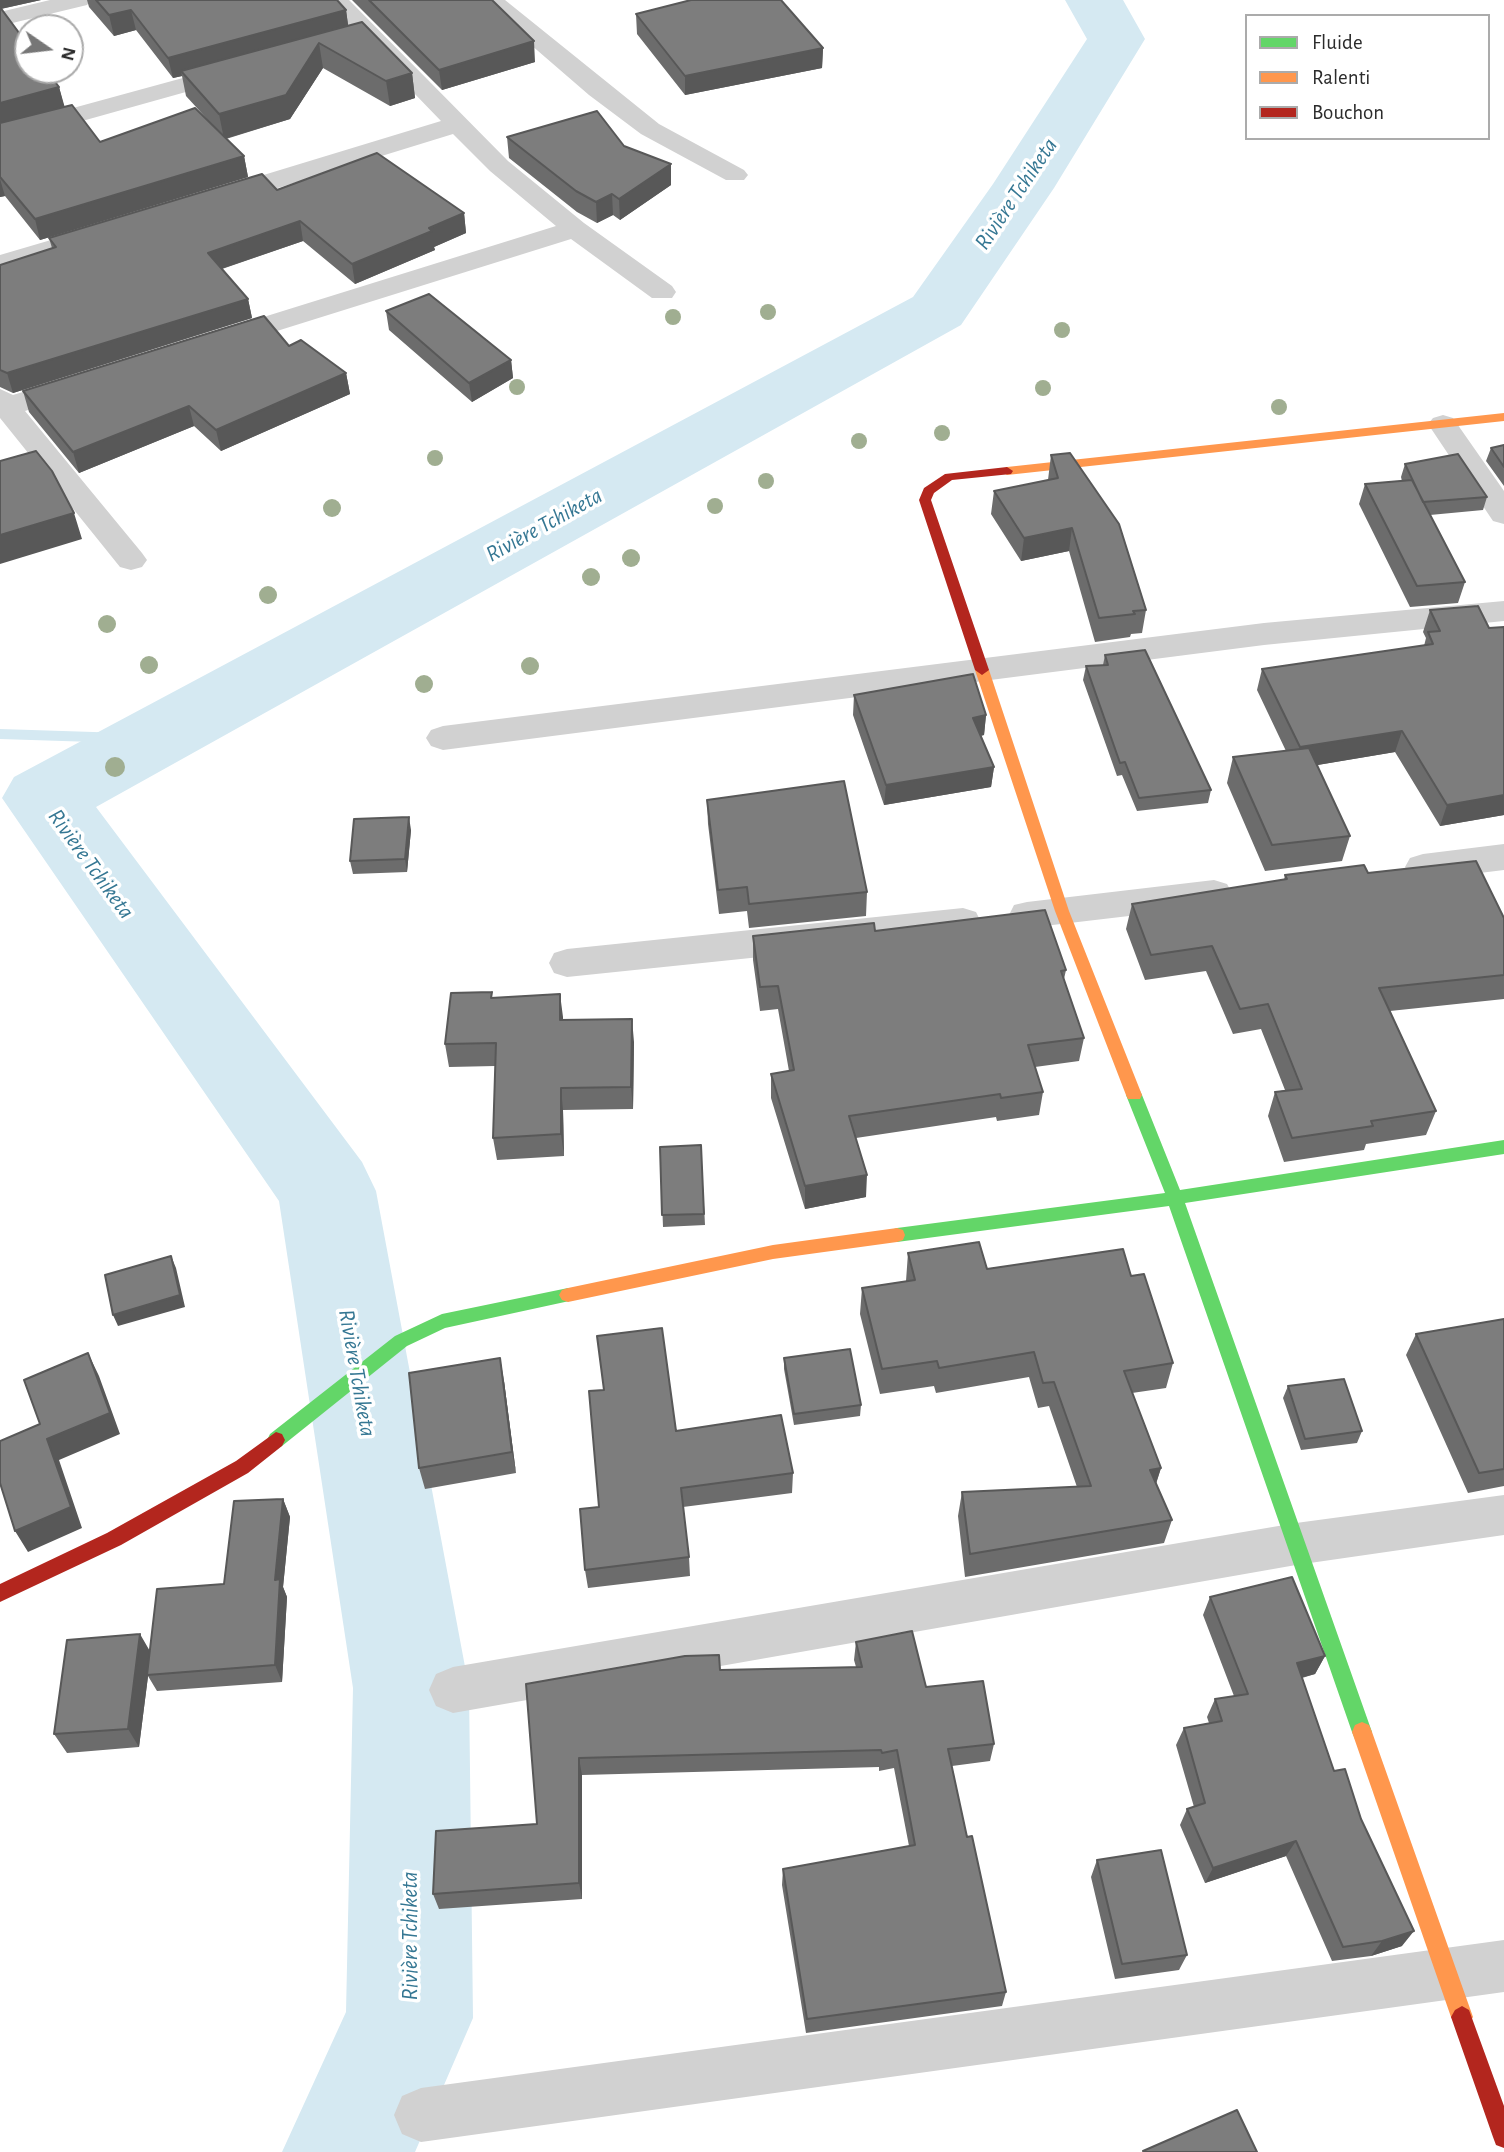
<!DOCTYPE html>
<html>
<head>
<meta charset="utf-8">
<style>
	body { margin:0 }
	#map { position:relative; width:1504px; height:2152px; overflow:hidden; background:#fff; font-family:"Alegreya Sans",sans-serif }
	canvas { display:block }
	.legend { position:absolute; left:1245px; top:14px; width:245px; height:126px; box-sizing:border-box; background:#fff; border:2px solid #ababab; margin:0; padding:9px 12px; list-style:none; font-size:21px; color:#2c2c2c }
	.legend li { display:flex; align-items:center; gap:14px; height:35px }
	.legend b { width:35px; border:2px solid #ababab }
	.north { position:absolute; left:14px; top:14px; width:70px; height:70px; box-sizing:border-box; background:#fff; border:2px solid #ababab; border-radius:50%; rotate:104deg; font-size:19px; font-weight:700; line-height:28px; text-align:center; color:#2c2c2c }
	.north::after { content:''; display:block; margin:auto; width:24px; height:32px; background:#767676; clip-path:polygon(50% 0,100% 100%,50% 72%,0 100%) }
</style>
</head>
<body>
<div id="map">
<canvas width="1504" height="2152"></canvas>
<ul class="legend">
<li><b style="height:9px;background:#63d668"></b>Fluide</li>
<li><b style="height:9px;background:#ff974d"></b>Ralenti</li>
<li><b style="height:9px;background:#b3261e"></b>Bouchon</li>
</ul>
<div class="north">N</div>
</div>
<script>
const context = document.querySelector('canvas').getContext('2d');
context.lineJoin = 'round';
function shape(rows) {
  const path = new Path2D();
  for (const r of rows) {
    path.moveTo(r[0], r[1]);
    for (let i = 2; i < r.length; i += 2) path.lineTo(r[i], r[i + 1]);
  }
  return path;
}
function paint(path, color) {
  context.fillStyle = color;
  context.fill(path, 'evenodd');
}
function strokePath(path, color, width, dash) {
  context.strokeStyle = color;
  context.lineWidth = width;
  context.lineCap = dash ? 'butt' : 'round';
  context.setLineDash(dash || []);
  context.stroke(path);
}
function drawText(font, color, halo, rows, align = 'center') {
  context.font = font + ' "Alegreya Sans",sans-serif';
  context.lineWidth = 7;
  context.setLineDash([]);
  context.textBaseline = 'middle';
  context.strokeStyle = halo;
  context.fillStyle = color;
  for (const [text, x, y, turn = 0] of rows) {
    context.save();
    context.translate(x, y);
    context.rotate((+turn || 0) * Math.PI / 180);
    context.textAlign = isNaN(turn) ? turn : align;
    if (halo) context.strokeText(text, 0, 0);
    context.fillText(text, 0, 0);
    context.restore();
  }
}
paint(shape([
	[0,729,156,734,163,739,156,744,0,739,0,729]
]), '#d5e9f2');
paint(shape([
	[1065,0,1123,0,1145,39,1054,188,961,325,96,807,362,1162,376,1191,469,1688,473,2018,415,2152,282,2152,346,2012,353,1688,279,1201,2,798,14,777,913,297,993,184,1087,39,1065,0]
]), '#d5e9f2');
paint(shape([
	[50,0,91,0,87,5,0,26,0,12,50,0],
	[324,0,349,0,508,161,584,223,672,286,676,292,672,298,652,298,571,239,229,346,219,348,209,346,205,340,209,334,556,226,490,171,453,134,229,203,211,203,207,197,211,191,441,121,324,0],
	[479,0,505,0,659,124,744,170,748,175,744,180,726,180,641,134,589,95,479,0],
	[234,64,243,66,246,71,243,76,0,144,0,128,234,64],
	[102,225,111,227,115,233,111,239,0,272,0,255,102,225],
	[75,376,85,379,89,385,85,391,25,411,142,553,147,560,142,567,131,570,120,567,0,418,0,389,13,395,75,376],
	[1443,415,1453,418,1504,491,1504,524,1493,521,1428,424,1433,418,1443,415],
	[1504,601,1504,621,1264,645,443,750,431,746,426,738,431,730,443,726,1264,623,1504,601],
	[1504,844,1504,870,1423,880,1410,876,1405,867,1410,858,1423,854,1504,844],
	[1214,880,1227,884,1232,893,1227,902,1214,906,1027,928,1014,925,1009,915,1014,905,1027,902,1214,880],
	[963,908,976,912,981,922,976,932,963,936,567,977,554,973,549,963,554,953,567,949,963,908],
	[1504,1495,1504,1535,1296,1565,453,1713,436,1706,429,1690,436,1674,453,1667,1296,1523,1504,1495],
	[1504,1940,1504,1992,421,2142,402,2134,394,2115,402,2096,421,2088,1504,1940]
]), '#d1d1d1');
paint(shape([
	[1134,1089,1140,1091,1142,1095,1180,1190,1504,1140,1504,1154,1185,1203,1372,1732,1369,1739,1362,1742,1355,1739,1352,1732,1169,1206,897,1242,891,1240,889,1235,891,1230,897,1228,1165,1193,1126,1095,1128,1091,1134,1089],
	[568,1288,574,1290,577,1295,574,1300,445,1328,407,1346,282,1446,276,1448,270,1446,267,1440,270,1434,395,1336,442,1314,568,1288]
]), '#63d668');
paint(shape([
	[1504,413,1504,421,1007,475,1001,471,1007,467,1504,413],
	[982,665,989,670,1069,911,1142,1095,1140,1099,1128,1099,1126,1095,1055,911,975,670,982,665],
	[897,1228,903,1230,905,1235,903,1240,897,1242,773,1259,568,1302,562,1300,559,1295,562,1290,568,1288,773,1245,897,1228],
	[1362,1722,1369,1725,1372,1732,1473,2017,1469,2024,1462,2028,1455,2024,1451,2017,1352,1732,1355,1725,1362,1722]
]), '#ff974d');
paint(shape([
	[1007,467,1013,471,1011,474,952,480,934,493,931,500,989,670,982,675,975,670,919,500,924,488,945,474,1007,467],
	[276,1432,282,1434,285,1440,282,1446,248,1473,121,1545,0,1602,0,1584,107,1533,236,1461,276,1432],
	[1462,2006,1469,2010,1504,2106,1504,2148,1496,2145,1493,2137,1451,2017,1455,2010,1462,2006]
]), '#b3261e');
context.fillStyle = '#a0ae91';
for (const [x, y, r] of [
	[768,312,8],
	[673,317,8],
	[1062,330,8],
	[517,387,8],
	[1043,388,8],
	[1279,407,8],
	[942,433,8],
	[859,441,8],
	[435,458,8],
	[766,481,8],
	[715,506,8],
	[332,508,9],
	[631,558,9],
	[591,577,9],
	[268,595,9],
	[107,624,9],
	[149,665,9],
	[530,666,9],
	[424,684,9],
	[115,767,10]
]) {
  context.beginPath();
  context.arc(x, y, r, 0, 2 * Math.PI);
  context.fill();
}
paint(shape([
	[0,0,41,0,1,9,59,87,64,107,100,142,208,120,186,96,182,76,173,78,136,30,114,36,89,7,87,0,337,0,346,10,348,26,412,73,415,98,390,106,323,68,290,119,226,139,244,156,248,177,40,240,5,196,0,197],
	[352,0,492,0,535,62,442,90],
	[636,14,823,48,822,68,685,95,637,34],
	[507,137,624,146,671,185,620,220,613,215,597,223,577,212,509,158],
	[277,190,464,213,466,233,434,247,435,250,355,284,303,241,222,269,248,299,252,318,13,393,0,387,0,265,52,248,49,238],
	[386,311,511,360,513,378,472,402,389,330],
	[289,346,346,373,350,394,221,451,194,426,79,473,29,412,23,391],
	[1504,445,1504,486,1486,461,1491,448],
	[1051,455,1146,610,1142,633,1131,634,1130,637,1095,642,1069,551,1021,561,991,514,994,491,1048,480],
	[1405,464,1487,497,1483,510,1430,515,1465,582,1458,603,1410,607,1359,504,1365,484,1402,481,1401,477],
	[1478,606,1504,815,1440,826,1395,752,1317,765,1350,836,1342,861,1265,871,1227,783,1233,757,1286,751,1257,690,1262,669,1424,646,1426,638,1423,632,1430,610],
	[1105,655,1211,790,1208,803,1137,811,1122,775,1117,776,1083,680,1086,666,1103,665],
	[854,695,986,715,984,735,980,736,994,767,991,787,884,805,853,715],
	[707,800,867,892,866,916,749,928,747,911,719,914,708,824],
	[411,830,407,872,353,874,350,861],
	[1368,873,1504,918,1504,999,1390,1011,1436,1111,1426,1135,1366,1144,1364,1150,1284,1162,1268,1116,1275,1092,1285,1090,1261,1029,1233,1034,1206,971,1145,980,1126,929,1132,904,1284,880,1285,875],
	[875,931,1066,970,1064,979,1084,1038,1079,1061,1035,1067,1043,1092,1039,1115,997,1121,996,1117,856,1138,866,1197,805,1209,771,1098,771,1074,789,1071,778,1009,760,1011,753,960,753,936],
	[492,998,634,1042,633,1109,563,1110,564,1156,497,1160,493,1138,495,1066,449,1067,445,1044],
	[701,1145,705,1225,663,1227,660,1147],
	[908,1253,987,1269,1131,1276,1173,1363,1166,1388,1132,1393,1161,1468,1156,1484,1172,1520,1164,1543,965,1577,958,1516,962,1492,1077,1487,1049,1406,1038,1408,1029,1377,936,1393,934,1386,880,1394,860,1314,862,1288,906,1281],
	[1504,1319,1504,1486,1468,1493,1406,1355,1416,1334],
	[597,1336,676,1431,793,1473,792,1493,683,1507,689,1557,690,1576,588,1588,585,1570,599,1507,604,1390],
	[784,1358,861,1405,860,1416,794,1425,784,1369],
	[504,1381,516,1473,425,1489,419,1468],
	[1288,1386,1362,1431,1357,1443,1301,1450,1283,1398],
	[283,1499,290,1517,283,1587,287,1597,282,1682,157,1691,148,1676,139,1747,67,1753,54,1734,150,1652,224,1584],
	[1210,1597,1325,1656,1315,1674,1302,1678,1334,1771,1361,1819,1402,1946,1371,1956,1332,1961,1286,1856,1205,1883,1180,1825,1187,1809,1194,1807,1176,1745,1184,1728,1209,1723,1207,1717,1215,1699,1234,1696,1203,1615],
	[856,1642,926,1687,994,1744,990,1761,952,1766,967,1837,1006,1992,1002,2006,806,2033,782,1885,783,1869,909,1846,894,1768,879,1771,879,1767,582,1775,582,1899,439,1909,433,1894,537,1824,526,1684,720,1670,856,1667,854,1660],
	[1097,1860,1187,1955,1179,1970,1115,1979,1091,1877]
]), '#6c6c6c');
paint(shape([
	[0,0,41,0,0,9],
	[131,10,136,30,114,36,109,15],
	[346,10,349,31,181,71,182,76,173,78,168,58],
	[534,41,535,62,442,90,439,70],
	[319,43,323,68,290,119,224,139,219,114],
	[823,48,822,68,685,95,685,76],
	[412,73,415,98,390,106,386,81],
	[59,87,65,108,0,125,0,103],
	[244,156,248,177,40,240,35,219],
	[671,164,671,185,620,220,619,199],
	[0,179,5,196,0,197],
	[612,194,613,215,597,223,596,202],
	[464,213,466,233,434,247,435,250,355,284,352,264],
	[300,221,303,241,212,272,208,253],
	[248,299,252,318,13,393,7,373],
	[511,360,513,378,472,402,469,383],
	[346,373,350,394,221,451,216,430],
	[189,406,194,426,79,473,73,452],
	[74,513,82,539,0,564,0,535],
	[1072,528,1069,551,1021,561,1024,538],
	[986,715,984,735,970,738,973,718],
	[1402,731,1395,752,1294,769,1300,747],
	[994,767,991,787,884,805,886,785],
	[1504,795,1504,815,1440,826,1447,805],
	[409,817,411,830,407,872,405,859],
	[560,994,563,1017,563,1043,560,1020],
	[632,1019,634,1042,633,1109,631,1087],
	[561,1088,563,1110,564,1156,561,1134],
	[867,1175,866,1197,805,1209,805,1186],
	[171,1256,176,1268,185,1307,118,1326,113,1315],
	[88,1353,99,1376,120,1434,59,1460,82,1528,28,1552,15,1531,47,1439],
	[500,1358,504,1381,516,1473,512,1452],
	[1161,1468,1153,1492,1150,1470],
	[283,1499,290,1517,283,1587,287,1597,282,1682,275,1665,275,1580],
	[140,1634,151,1653,139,1747,128,1729],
	[1325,1656,1315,1674,1288,1681,1297,1663],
	[579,1758,582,1775,582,1899,579,1883],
	[1296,1841,1286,1856,1205,1883,1213,1868],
	[1414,1931,1402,1946,1371,1956,1382,1941]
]), '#585858');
const building = shape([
	[96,0,337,0,346,10,168,58,131,10,109,15,96,0],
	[369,0,492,0,534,41,439,70,369,0],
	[691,0,781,0,823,48,685,76,636,14,691,0],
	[0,7,28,45,28,70,46,70,59,87,0,103,0,7],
	[362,22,412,73,386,81,319,43,286,95,219,114,181,71,362,22],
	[72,105,100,142,195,108,244,156,35,219,0,177,0,123,72,105],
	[597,111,624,146,671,164,619,199,612,194,596,202,576,191,507,137,597,111],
	[377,153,464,213,429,228,432,231,352,264,300,221,208,253,248,299,7,373,0,370,0,265,56,247,49,238,262,174,277,190,377,153],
	[429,294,511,360,469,383,386,311,429,294],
	[264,316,289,346,301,340,346,373,216,430,189,406,73,452,23,391,264,316],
	[1504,445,1504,467,1491,448,1504,445],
	[36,451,52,471,74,513,0,535,0,461,36,451],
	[1070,453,1119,524,1146,610,1133,611,1135,614,1099,618,1072,528,1024,538,994,491,1058,478,1051,455,1070,453],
	[1458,454,1487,497,1423,502,1405,464,1458,454],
	[1412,480,1465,582,1417,586,1365,484,1412,480],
	[1478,606,1489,628,1504,627,1504,795,1447,805,1402,731,1300,747,1262,669,1433,644,1428,632,1440,631,1430,610,1478,606],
	[1145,650,1211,790,1139,798,1125,762,1120,763,1086,666,1108,665,1105,655,1145,650],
	[973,674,986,715,973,718,994,767,886,785,854,695,973,674],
	[1309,748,1350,836,1272,845,1233,757,1309,748],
	[844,781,867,892,749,904,747,887,718,890,707,800,844,781],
	[409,817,405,859,350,861,354,819,409,817],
	[1476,861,1504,918,1504,975,1379,988,1436,1111,1371,1121,1373,1126,1292,1138,1275,1092,1302,1089,1268,1004,1240,1009,1212,946,1151,955,1132,904,1287,879,1285,875,1364,865,1368,873,1476,861],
	[1045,910,1066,970,1061,971,1084,1038,1028,1045,1043,1092,1001,1098,1000,1094,849,1116,867,1175,805,1186,771,1074,794,1070,778,986,760,987,753,936,874,923,875,931,1045,910],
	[492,992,491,998,560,994,560,1020,632,1019,631,1087,561,1088,561,1134,493,1138,496,1043,445,1044,451,993,492,992],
	[701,1145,704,1214,662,1215,660,1147,701,1145],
	[979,1242,987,1269,1123,1249,1131,1276,1144,1274,1173,1363,1124,1371,1161,1468,1150,1470,1172,1520,970,1554,962,1492,1091,1486,1054,1382,1043,1383,1034,1352,939,1368,937,1361,882,1369,862,1288,915,1280,908,1253,979,1242],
	[171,1256,180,1295,113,1315,105,1275,171,1256],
	[1504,1319,1504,1469,1479,1473,1416,1334,1504,1319],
	[662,1328,676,1431,781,1415,793,1473,681,1488,689,1557,585,1570,580,1509,599,1507,589,1391,604,1390,597,1336,662,1328],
	[850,1349,861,1405,794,1414,784,1358,850,1349],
	[88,1353,110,1413,47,1439,71,1507,15,1531,0,1483,0,1441,40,1424,24,1380,88,1353],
	[500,1358,512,1452,419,1468,409,1373,500,1358],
	[1344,1379,1362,1431,1305,1439,1288,1386,1344,1379],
	[283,1499,275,1580,280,1579,275,1665,147,1675,157,1589,224,1584,234,1501,283,1499],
	[1292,1577,1325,1656,1297,1663,1334,1771,1345,1769,1361,1819,1414,1931,1382,1941,1343,1947,1296,1841,1213,1868,1187,1809,1205,1803,1184,1728,1222,1721,1215,1699,1248,1694,1210,1597,1292,1577],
	[912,1631,926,1687,983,1681,994,1744,948,1749,967,1837,972,1836,1006,1992,807,2019,783,1869,915,1845,897,1750,882,1753,881,1750,579,1758,579,1883,433,1894,436,1831,537,1824,526,1684,685,1656,719,1655,720,1670,862,1667,856,1642,912,1631],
	[140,1634,128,1729,54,1734,67,1640,140,1634],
	[1161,1850,1187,1955,1122,1964,1097,1860,1161,1850],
	[1237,2110,1257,2152,1144,2152,1143,2151,1237,2110]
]);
paint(building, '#7d7d7d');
strokePath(building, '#585858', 2);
drawText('italic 23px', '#357793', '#fff', [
	["Rivière Tchiketa",1016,194,-56],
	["Rivière Tchiketa",544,525,-29],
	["Rivière Tchiketa",91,864,54],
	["Rivière Tchiketa",357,1373,80],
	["Rivière Tchiketa",410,1936,-90]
]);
</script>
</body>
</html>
